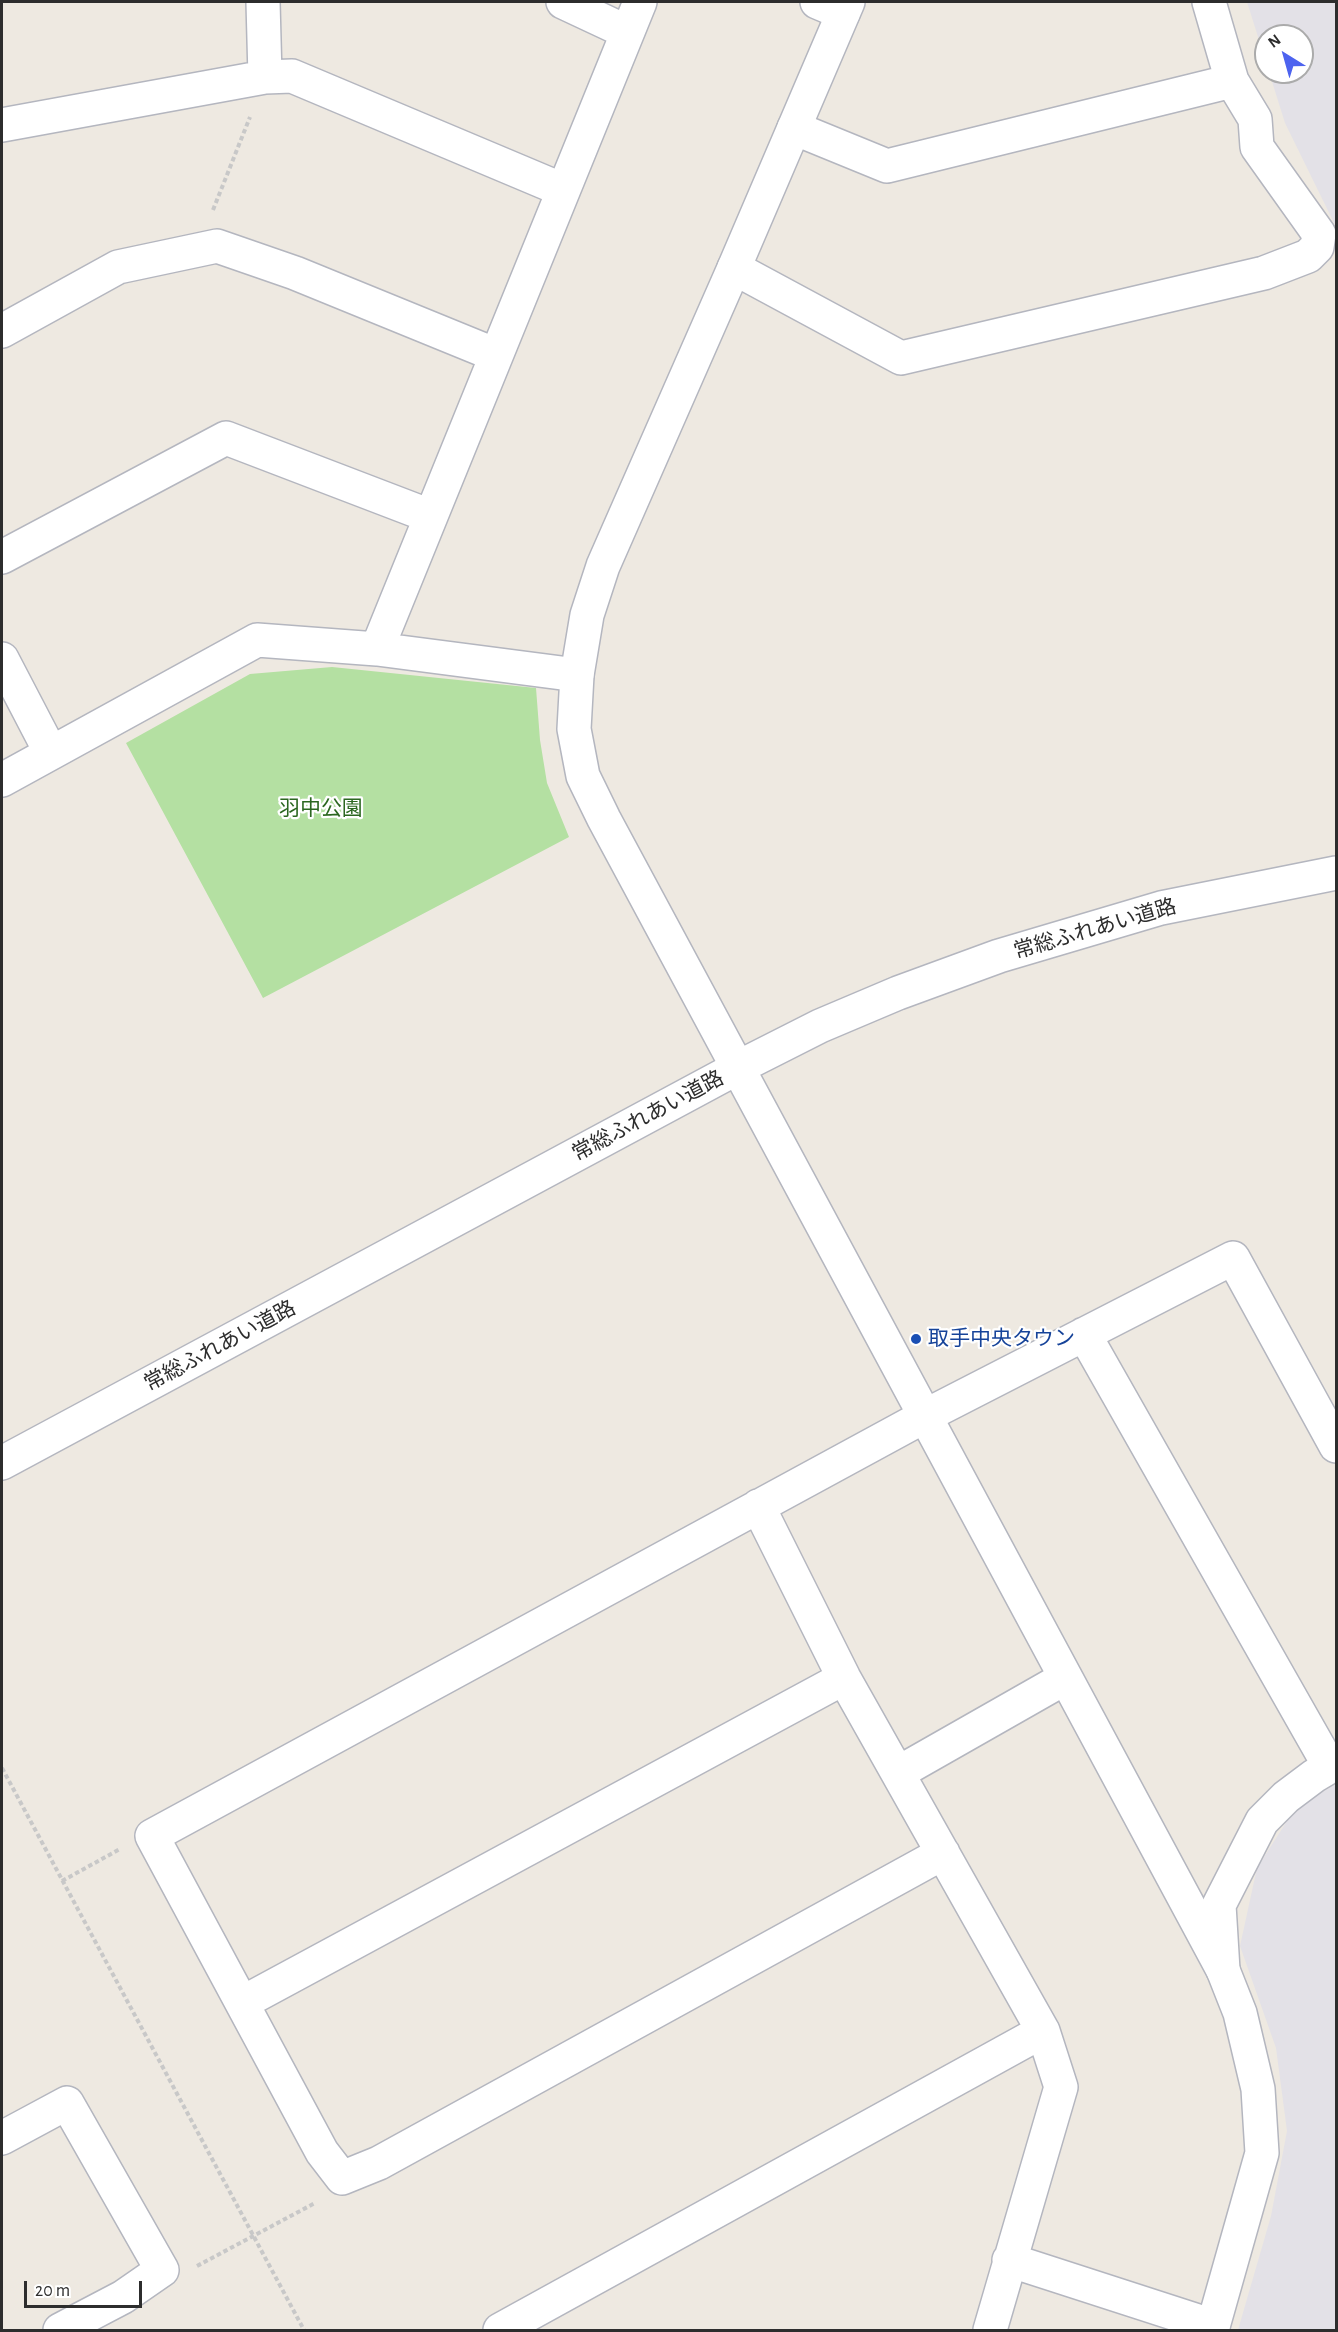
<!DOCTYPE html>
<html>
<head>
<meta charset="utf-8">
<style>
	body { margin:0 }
	#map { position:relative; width:1338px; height:2332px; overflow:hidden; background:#eee9e1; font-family:"Alegreya Sans",sans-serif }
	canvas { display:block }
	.frame { position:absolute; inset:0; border:3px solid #2d2d2d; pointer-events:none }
	.north { position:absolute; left:1254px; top:24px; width:60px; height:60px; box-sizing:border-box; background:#fff; border:2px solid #ababab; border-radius:50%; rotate:323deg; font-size:16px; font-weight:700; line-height:24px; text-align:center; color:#2d2d2d }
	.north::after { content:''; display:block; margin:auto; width:21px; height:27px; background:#4d63ef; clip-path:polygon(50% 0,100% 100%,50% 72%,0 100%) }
	.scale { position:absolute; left:24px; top:2281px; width:118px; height:27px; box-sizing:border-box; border:3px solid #2d2d2d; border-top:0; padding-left:8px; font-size:18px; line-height:21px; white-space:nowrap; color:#2d2d2d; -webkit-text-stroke:4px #fff; paint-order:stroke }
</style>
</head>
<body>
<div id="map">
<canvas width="1338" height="2332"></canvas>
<div class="frame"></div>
<div class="north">N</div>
<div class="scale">20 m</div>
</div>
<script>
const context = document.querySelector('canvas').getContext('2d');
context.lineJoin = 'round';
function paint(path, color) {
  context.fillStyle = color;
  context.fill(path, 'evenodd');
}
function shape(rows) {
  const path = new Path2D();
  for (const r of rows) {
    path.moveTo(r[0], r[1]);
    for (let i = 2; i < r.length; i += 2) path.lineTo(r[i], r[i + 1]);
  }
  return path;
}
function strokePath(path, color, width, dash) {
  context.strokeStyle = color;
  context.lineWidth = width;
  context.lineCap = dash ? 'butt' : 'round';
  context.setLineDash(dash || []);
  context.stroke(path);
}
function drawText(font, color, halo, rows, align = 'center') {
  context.font = font + ' "Alegreya Sans","Noto Sans JP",sans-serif';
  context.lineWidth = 4.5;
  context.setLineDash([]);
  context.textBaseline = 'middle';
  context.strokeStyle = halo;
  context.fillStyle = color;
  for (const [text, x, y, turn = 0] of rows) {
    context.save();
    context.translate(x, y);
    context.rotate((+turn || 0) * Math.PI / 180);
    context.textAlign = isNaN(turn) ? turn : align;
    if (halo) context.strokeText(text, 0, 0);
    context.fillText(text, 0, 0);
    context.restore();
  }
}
paint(shape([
	[1247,2,1336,2,1336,227,1285,123,1269,72,1302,72,1302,36,1266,36,1266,62],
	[1336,1784,1336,2330,1238,2330,1271,2216,1287,2131,1276,2048,1240,1946,1257,1868,1296,1807]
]), '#e3e1e7');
paint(shape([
	[332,667,536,688,540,740,547,783,569,837,263,998,126,743,250,674]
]), '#b4e0a2');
const minor = shape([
	[263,2,265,77],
	[563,2,627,32],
	[817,2,843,13],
	[2,125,265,77,292,76,563,190],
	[794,128,887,166,1232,81],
	[734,268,901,358,1264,273,1308,256,1317,247,1319,234,1257,147,1255,119,1232,81,1209,2],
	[2,331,118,267,217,246,295,273,496,355],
	[2,557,226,438,430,516],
	[377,649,640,2],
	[2,659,51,753],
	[2,780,257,640,377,649,577,675],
	[1084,1334,1330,1767],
	[758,1506,844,1678,1043,2031,1061,2087,990,2330],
	[898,1773,1065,1678],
	[943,1853,379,2163,342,2178,322,2152,152,1836,925,1416,1233,1258,1336,1446],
	[1223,1970,1219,1905,1262,1821,1286,1797,1314,1776,1336,1763],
	[242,2003,844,1678],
	[2,2138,67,2103,162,2270,123,2297,60,2330],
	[1009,2260,1213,2326],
	[500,2330,1043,2031]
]);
const tertiary = shape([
	[848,2,734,268,603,566,587,615,577,675,574,729,583,776,604,819,1223,1970,1240,2013,1258,2089,1262,2153,1212,2330],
	[2,1463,739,1067,820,1026,898,993,999,956,1161,908,1336,873]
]);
strokePath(minor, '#b4b6bf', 36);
strokePath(tertiary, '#b4b6bf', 36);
strokePath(shape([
	[213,210,250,117],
	[2,1768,304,2330],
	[62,1881,120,1849],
	[197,2266,315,2203]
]), '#c8c8c8', 4, [4.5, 3]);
strokePath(minor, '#fff', 33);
strokePath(tertiary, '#fff', 33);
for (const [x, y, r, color] of [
	[916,1339,6,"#1a4fb4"]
]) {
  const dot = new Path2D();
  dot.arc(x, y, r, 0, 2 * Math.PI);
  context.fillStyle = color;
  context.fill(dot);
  strokePath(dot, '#fff', 2);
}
drawText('21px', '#2b6720', '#fff', [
	["羽中公園",321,809]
]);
drawText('21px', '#2d2d2d', '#fff', [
	["常総ふれあい道路",1095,929,-16],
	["常総ふれあい道路",648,1116,-28],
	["常総ふれあい道路",220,1346,-28]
]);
drawText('21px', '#164399', '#fff', [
	["取手中央タウン",928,1339]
], 'left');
</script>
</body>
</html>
